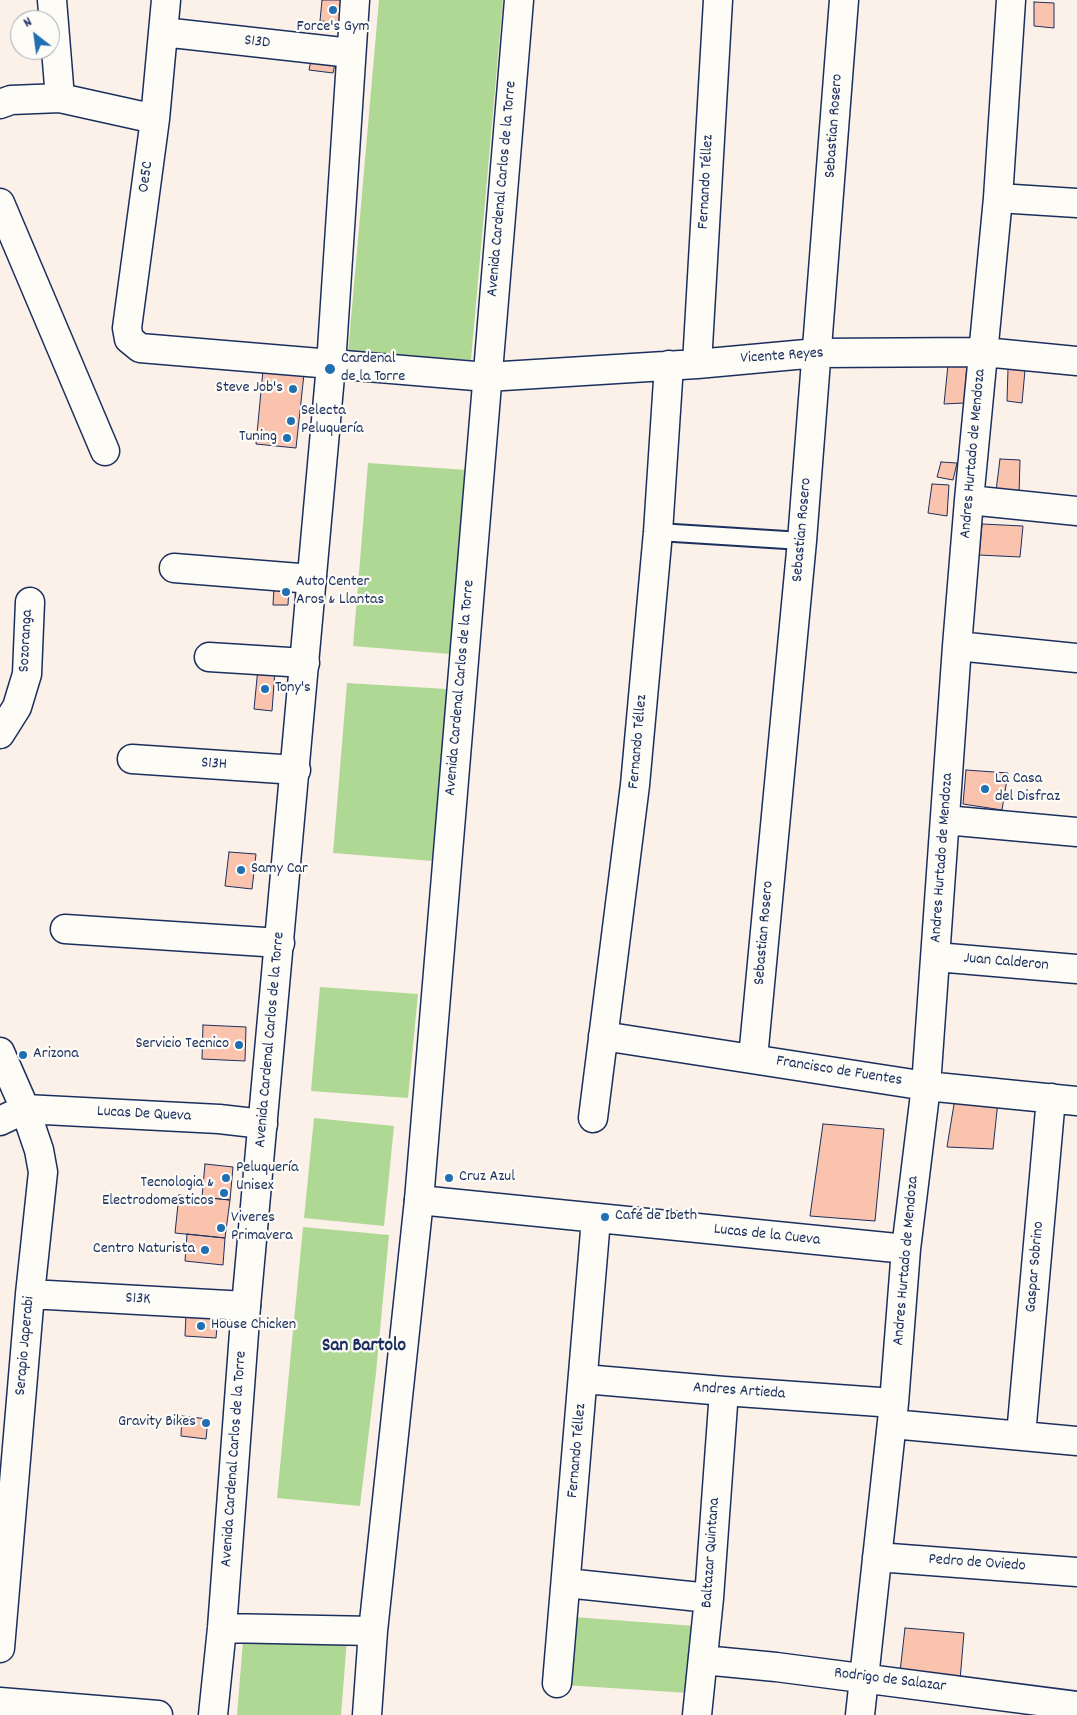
<!DOCTYPE html>
<html>
<head>
<meta charset="utf-8">
<style>
	body { margin:0 }
	#map { position:relative; width:1077px; height:1715px; overflow:hidden; background:#fcf1e8; font-family:Dekko,sans-serif }
	canvas { display:block }
	.north { position:absolute; left:10px; top:10px; width:50px; height:50px; box-sizing:border-box; background:#fdfcf7; border:1px solid #a3aaba; border-radius:50%; rotate:330deg; font-size:14px; font-weight:700; line-height:20px; text-align:center; color:#1b2f5e }
	.north::after { content:''; display:block; margin:auto; width:18px; height:22px; background:#1f6fb2; clip-path:polygon(50% 0,100% 100%,50% 72%,0 100%) }
</style>
</head>
<body>
<div id="map">
<canvas width="1077" height="1715"></canvas>
<div class="north">N</div>
</div>
<script>
const context = document.querySelector('canvas').getContext('2d');
context.lineJoin = 'round';
function paint(path, color) {
  context.fillStyle = color;
  context.fill(path, 'evenodd');
}
function shape(rows) {
  const path = new Path2D();
  for (const r of rows) {
    path.moveTo(r[0], r[1]);
    for (let i = 2; i < r.length; i += 2) path.lineTo(r[i], r[i + 1]);
  }
  return path;
}
function strokePath(path, color, width, dash) {
  context.strokeStyle = color;
  context.lineWidth = width;
  context.lineCap = dash ? 'butt' : 'round';
  context.setLineDash(dash || []);
  context.stroke(path);
}
function drawText(font, color, halo, rows, align = 'center') {
  context.font = font + ' Dekko,sans-serif';
  context.lineWidth = 4.5;
  context.setLineDash([]);
  context.textBaseline = 'middle';
  context.strokeStyle = halo;
  context.fillStyle = color;
  for (const [text, x, y, turn = 0] of rows) {
    context.save();
    context.translate(x, y);
    context.rotate((+turn || 0) * Math.PI / 180);
    context.textAlign = isNaN(turn) ? turn : align;
    if (halo) context.strokeText(text, 0, 0);
    context.fillText(text, 0, 0);
    context.restore();
  }
}
paint(shape([
	[379,0,503,0,471,360,348,353],
	[368,463,466,470,450,654,353,646],
	[347,683,447,689,432,861,333,853],
	[320,987,418,994,408,1098,311,1091],
	[314,1118,394,1126,384,1226,304,1218],
	[303,1227,389,1235,376,1373,360,1506,277,1498],
	[573,1617,695,1626,688,1693,565,1685],
	[347,1639,341,1715,237,1715,243,1641]
]), '#afd895');
const building = shape([
	[322,0,345,0,343,23,320,21,322,0],
	[1034,2,1054,3,1054,28,1034,26,1034,2],
	[311,60,335,64,333,73,309,70,311,60],
	[948,365,967,366,964,403,944,404,948,365],
	[1008,369,1025,370,1022,403,1007,401,1008,369],
	[263,370,304,374,296,448,256,444,263,370],
	[1000,459,1020,460,1019,494,996,491,1000,459],
	[941,462,957,463,953,480,937,477,941,462],
	[932,484,949,485,947,516,928,513,932,484],
	[982,524,1023,526,1020,557,979,555,982,524],
	[274,587,289,588,288,605,273,605,274,587],
	[258,668,275,670,272,711,254,709,258,668],
	[966,770,1008,773,1002,810,963,804,966,770],
	[229,852,256,854,252,889,225,886,229,852],
	[203,1025,246,1027,245,1061,202,1059,203,1025],
	[955,1098,998,1101,993,1149,947,1147,955,1098],
	[823,1124,884,1129,875,1221,810,1216,823,1124],
	[205,1164,233,1167,230,1200,202,1197,205,1164],
	[179,1195,230,1200,225,1238,175,1233,179,1195],
	[187,1234,225,1238,223,1265,185,1261,187,1234],
	[186,1314,218,1316,216,1338,185,1336,186,1314],
	[182,1416,208,1419,206,1439,181,1436,182,1416],
	[905,1628,964,1633,960,1680,900,1672,905,1628]
]);
paint(building, '#fac3ae');
strokePath(building, '#1b2f5e', 1);
const lane = shape([
	[658,532,802,541]
]);
const street = shape([
	[52,0,60,98],
	[166,0,155,119,127,328,129,339,140,348,487,377,697,364,817,353,984,352,1077,361],
	[163,32,351,53],
	[0,104,11,100,60,98,155,119],
	[998,198,1077,203],
	[0,203,105,451],
	[697,364,718,0],
	[969,500,1077,511],
	[174,568,312,579],
	[957,646,1077,658],
	[209,657,305,663],
	[0,734,17,707,27,674,30,602],
	[132,759,296,770],
	[945,820,1077,832],
	[65,929,280,943],
	[936,957,1077,969],
	[603,1036,926,1086,1077,1101],
	[0,1052,25,1109,39,1150,43,1172,30,1294,0,1648],
	[753,1058,802,541,844,0],
	[593,1118,635,785,658,532,669,365],
	[0,1121,25,1109,219,1119,263,1124],
	[419,1200,906,1249],
	[30,1294,246,1306],
	[584,1379,724,1391,894,1403],
	[892,1424,1077,1441],
	[1021,1435,1051,1098],
	[877,1557,1077,1572],
	[566,1583,709,1598],
	[703,1660,776,1667,1077,1706],
	[557,1683,596,1219],
	[0,1702,158,1715],
	[697,1715,709,1598,724,1391],
	[860,1715,894,1403,906,1249,926,1086,957,646,969,500,998,198,1011,0]
]);
const secondary = shape([
	[222,1628,373,1631],
	[213,1715,222,1628,246,1306,331,365,355,0],
	[367,1715,373,1631,419,1200,519,0]
]);
strokePath(lane, '#1b2f5e', 20);
strokePath(street, '#1b2f5e', 31);
strokePath(secondary, '#1b2f5e', 31);
strokePath(lane, '#fdfcf7', 16);
strokePath(street, '#fdfcf7', 28);
strokePath(secondary, '#fdfcf7', 28);
for (const [x, y, r, color] of [
	[333,10,5,"#1f6fb2"],
	[330,369,6,"#1f6fb2"],
	[293,389,5,"#1f6fb2"],
	[291,421,5,"#1f6fb2"],
	[287,438,5,"#1f6fb2"],
	[286,592,5,"#1f6fb2"],
	[265,689,5,"#1f6fb2"],
	[985,789,5,"#1f6fb2"],
	[241,870,5,"#1f6fb2"],
	[239,1045,5,"#1f6fb2"],
	[23,1055,5,"#1f6fb2"],
	[226,1178,5,"#1f6fb2"],
	[449,1178,5,"#1f6fb2"],
	[224,1193,5,"#1f6fb2"],
	[605,1217,5,"#1f6fb2"],
	[221,1228,5,"#1f6fb2"],
	[205,1250,5,"#1f6fb2"],
	[201,1326,5,"#1f6fb2"],
	[206,1423,5,"#1f6fb2"]
]) {
  const dot = new Path2D();
  dot.arc(x, y, r, 0, 2 * Math.PI);
  context.fillStyle = color;
  context.fill(dot);
  strokePath(dot, '#fdfcf7', 2);
}
drawText('16px', '#1b2f5e', '#fdfcf7', [
	["Force's Gym",333,28,"center"],
	["Cardenal",341,360],
	["de la Torre",341,378],
	["Steve Job's",283,389,"right"],
	["Selecta",301,412],
	["Peluquería",301,430],
	["Tuning",277,438,"right"],
	["Auto Center",296,583],
	["Aros & Llantas",296,601],
	["Tony's",275,689],
	["La Casa",995,780],
	["del Disfraz",995,798],
	["Samy Car",251,870],
	["Servicio Tecnico",229,1045,"right"],
	["Arizona",33,1055],
	["Peluquería",236,1169],
	["Unisex",236,1187],
	["Cruz Azul",459,1178],
	["Tecnologia &",214,1184,"right"],
	["Electrodomesticos",214,1202,"right"],
	["Café de Ibeth",615,1217],
	["Viveres",231,1219],
	["Primavera",231,1237],
	["Centro Naturista",195,1250,"right"],
	["House Chicken",211,1326],
	["Gravity Bikes",196,1423,"right"]
], 'left');
drawText('16px', '#1b2f5e', '#fdfcf7', [
	["S13D",257,43,6],
	["Sebastian Rosero",835,126,-86],
	["Oe5C",147,177,-82],
	["Fernando Téllez",707,182,-87],
	["Avenida Cardenal Carlos de la Torre",503,189,-85],
	["Vicente Reyes",782,357,-4],
	["Andres Hurtado de Mendoza",974,454,-85],
	["Sebastian Rosero",803,530,-85],
	["Sozoranga",27,641,-87],
	["Avenida Cardenal Carlos de la Torre",461,688,-85],
	["Fernando Téllez",639,742,-85],
	["S13H",214,765,4],
	["Andres Hurtado de Mendoza",943,858,-86],
	["Sebastian Rosero",765,933,-85],
	["Juan Calderon",1006,963,5],
	["Avenida Cardenal Carlos de la Torre",271,1040,-85],
	["Francisco de Fuentes",839,1072,9],
	["Lucas De Queva",144,1115,3],
	["Lucas de la Cueva",767,1236,6],
	["Andres Hurtado de Mendoza",907,1261,-85],
	["Gaspar Sobrino",1036,1267,-85],
	["S13K",138,1300,3],
	["Serapio Japerabi",26,1346,-85],
	["Andres Artieda",739,1392,4],
	["Fernando Téllez",578,1451,-85],
	["Avenida Cardenal Carlos de la Torre",235,1459,-86],
	["Baltazar Quintana",712,1553,-86],
	["Pedro de Oviedo",977,1564,4],
	["Rodrigo de Salazar",890,1681,7]
]);
drawText('bold 19px', '#1b2f5e', '#fdfcf7', [
	["San Bartolo",364,1347]
]);
</script>
</body>
</html>
